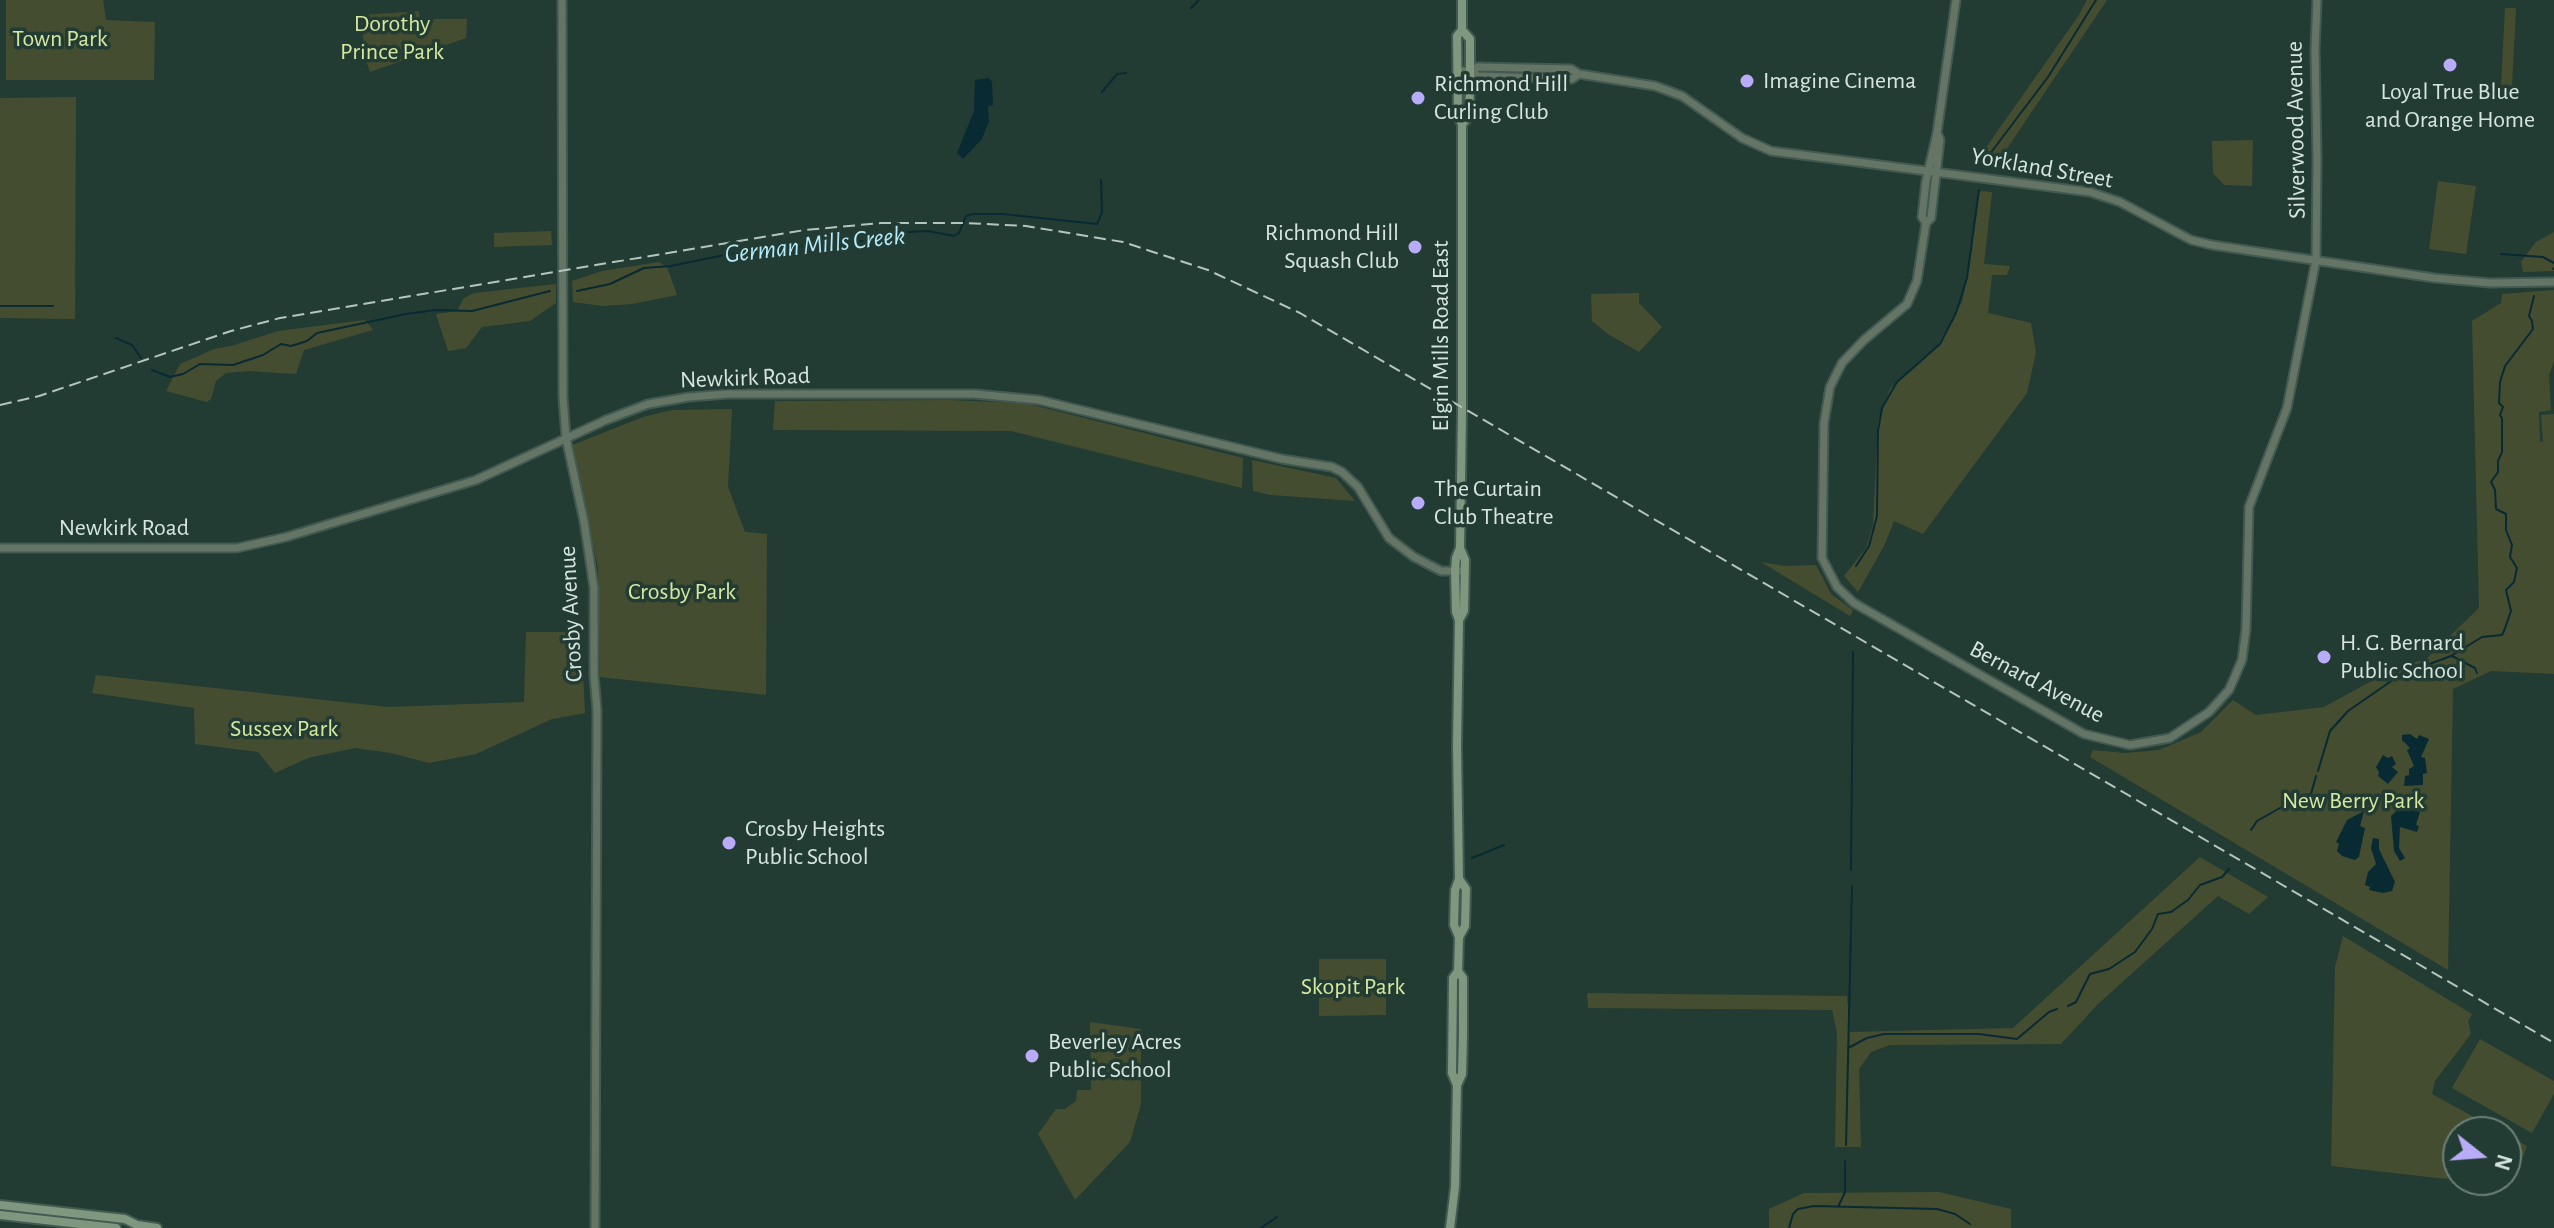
<!DOCTYPE html>
<html>
<head>
<meta charset="utf-8">
<style>
	body { margin:0 }
	#map { position:relative; width:2554px; height:1228px; overflow:hidden; background:#233c33; font-family:"Alegreya Sans",sans-serif }
	canvas { display:block }
	.north { position:absolute; left:2442px; top:1116px; width:80px; height:80px; box-sizing:border-box; background:#233c33; border:2px solid #6b8078; border-radius:50%; rotate:107deg; font-size:22px; font-weight:700; line-height:32px; text-align:center; color:#d6e5df }
	.north::after { content:''; display:block; margin:auto; width:28px; height:36px; background:#b8abf7; clip-path:polygon(50% 0,100% 100%,50% 72%,0 100%) }
</style>
</head>
<body>
<div id="map">
<canvas width="2554" height="1228"></canvas>
<div class="north">N</div>
</div>
<script>
const context = document.querySelector('canvas').getContext('2d');
context.lineJoin = 'round';
function paint(path, color) {
  context.fillStyle = color;
  context.fill(path, 'evenodd');
}
function shape(rows) {
  const path = new Path2D();
  for (const r of rows) {
    path.moveTo(r[0], r[1]);
    for (let i = 2; i < r.length; i += 2) path.lineTo(r[i], r[i + 1]);
  }
  return path;
}
function strokePath(path, color, width, dash) {
  context.strokeStyle = color;
  context.lineWidth = width;
  context.lineCap = dash ? 'butt' : 'round';
  context.setLineDash(dash || []);
  context.stroke(path);
}
function drawText(font, color, halo, rows, align = 'center') {
  context.font = font + ' "Alegreya Sans",sans-serif';
  context.lineWidth = 7;
  context.setLineDash([]);
  context.textBaseline = 'middle';
  context.strokeStyle = halo;
  context.fillStyle = color;
  for (const [text, x, y, turn = 0] of rows) {
    context.save();
    context.translate(x, y);
    context.rotate((+turn || 0) * Math.PI / 180);
    context.textAlign = isNaN(turn) ? turn : align;
    if (halo) context.strokeText(text, 0, 0);
    context.fillText(text, 0, 0);
    context.restore();
  }
}
paint(shape([
	[6,0,103,0,106,20,155,22,154,80,6,80],
	[2087,0,2107,0,1996,165,1978,159,2079,15],
	[2505,8,2516,8,2512,86,2501,86],
	[419,11,420,19,467,19,466,38,370,72,364,55,362,15],
	[76,97,75,319,0,318,0,98],
	[2253,140,2252,186,2224,185,2213,173,2212,141],
	[2438,181,2476,186,2466,254,2429,249],
	[1978,191,1992,192,1984,264,2010,266,2007,275,1992,275,1988,313,2031,323,2036,352,2027,393,1923,534,1894,521,1884,546,1858,592,1844,576,1866,548,1873,525,1878,421,1890,389,1936,348,1962,302,1970,263],
	[551,231,552,245,494,247,494,233],
	[2554,232,2554,271,2523,272,2521,262,2536,242],
	[659,262,667,267,677,295,632,304,602,306,573,302,572,281,602,271],
	[556,284,556,303,530,321,482,327,466,348,448,351,436,314,457,311,464,298,474,293],
	[2554,290,2554,361,2549,375,2551,410,2539,412,2540,442,2543,441,2541,415,2554,414,2554,674,2491,671,2453,689,2448,970,2090,757,2093,750,2125,753,2159,750,2201,732,2233,700,2256,715,2324,707,2397,667,2426,659,2479,608,2472,321,2501,303,2502,294],
	[1639,293,1639,303,1662,327,1639,352,1608,334,1592,321,1591,294],
	[365,320,373,330,304,350,296,374,249,371,226,373,216,381,211,399,207,402,166,391,180,364,214,349,231,346,278,331],
	[947,400,1025,403,1243,458,1242,488,1011,431,773,430,775,401],
	[732,409,728,487,745,532,767,534,766,695,600,677,598,567,570,446,643,417,672,410],
	[1252,460,1336,478,1355,501,1271,495,1253,491],
	[1761,562,1785,566,1816,565,1831,594,1853,610,1850,616],
	[526,632,581,632,585,713,552,719,476,754,429,763,391,753,355,748,308,758,275,773,258,752,195,744,194,708,92,693,96,675,388,707,524,702],
	[2200,857,2268,897,2249,914,2218,896,2098,1004,2061,1044,1890,1045,1871,1052,1859,1069,1861,1147,1835,1147,1837,1032,1832,1010,1588,1008,1587,993,1847,996,1850,1032,2013,1028],
	[2343,936,2472,1014,2468,1021,2471,1034,2435,1081,2432,1094,2501,1132,2458,1132,2458,1180,2506,1180,2506,1135,2527,1146,2513,1182,2500,1185,2331,1166,2335,967],
	[1319,959,1386,959,1386,1015,1319,1016],
	[1090,1022,1141,1029,1141,1104,1130,1142,1075,1200,1038,1134,1056,1109,1065,1109,1076,1101,1077,1090,1091,1090],
	[2480,1039,2554,1081,2554,1094,2532,1133,2452,1088],
	[1939,1192,2011,1209,2011,1228,1769,1228,1769,1209,1804,1193]
]), '#454d31');
paint(shape([
	[989,78,992,82,993,105,988,106,989,121,982,139,963,159,957,153,974,111,975,80],
	[2410,734,2417,739,2419,735,2429,739,2421,757,2425,758,2427,773,2423,774,2423,785,2404,786,2405,776,2409,775,2409,769,2414,766,2407,750,2410,748,2402,740,2402,735],
	[2383,755,2388,758,2392,756,2396,764,2392,767,2398,772,2388,784,2378,776,2379,772,2376,767],
	[2407,801,2420,812,2416,825,2419,826,2417,832,2400,827,2399,848,2405,858,2400,861,2394,851,2391,816],
	[2364,811,2360,826,2365,828,2359,857,2355,860,2342,856,2337,851,2339,844,2336,842,2347,820],
	[2373,838,2379,839,2379,849,2395,882,2392,891,2383,893,2369,890,2370,887,2365,885,2368,872,2376,864,2371,848]
]), '#082a33');
strokePath(shape([
	[1191,8,1199,0],
	[1102,92,1117,74,1126,73],
	[1983,163,2048,77,2096,0],
	[2501,254,2543,257,2554,263],
	[2553,269,2554,268],
	[577,291,610,284,644,268,671,266,768,246,785,248,825,242,833,238,869,242,891,233,928,231,954,236,959,233,966,216,973,214,1003,214,1097,224,1102,212,1101,180],
	[0,306,53,306],
	[116,338,132,345,141,358],
	[152,370,170,377,183,374,200,364,233,365,263,355,281,344,291,346,307,341,317,333,406,314,435,310,472,311,550,291],
	[1856,566,1869,546,1877,516,1878,431,1882,408,1897,382,1940,344,1956,313,1967,278,1979,190],
	[2452,656,2475,668,2477,673],
	[2318,771,2330,731,2348,711,2400,675,2451,656,2482,637,2502,635,2504,631,2511,611,2506,590,2514,582,2517,568,2510,557,2512,545,2506,530,2506,514,2496,509,2495,490,2491,482,2498,472,2498,461,2502,452,2502,418,2500,415,2503,407,2499,403,2500,382,2505,366,2533,329,2532,321,2529,316,2534,296],
	[2251,830,2257,821,2287,804,2296,796,2311,794,2316,776],
	[1472,858,1504,845],
	[1851,870,1853,652],
	[2068,1006,2076,1002,2090,974,2109,969,2135,952,2152,929,2158,914,2171,912,2188,900,2200,885,2222,877,2229,869],
	[1848,1048,1867,1038,1884,1034,1979,1034,2017,1039,2049,1012,2057,1009],
	[1846,1145,1852,886],
	[1839,1205,1845,1192,1845,1161],
	[1261,1228,1277,1217],
	[1789,1228,1793,1214,1798,1209,1814,1206,1937,1209,1955,1214,1970,1224]
]), '#082a33', 2);
const tertiary = shape([
	[562,0,563,397,566,438,584,521,594,588,594,675,597,710,595,1228],
	[1457,71,1470,71,1478,67,1571,69,1579,74,1655,86,1682,96,1742,138,1771,151,2090,192,2120,202,2191,240,2212,245,2434,278,2490,283,2554,282],
	[1470,71,1478,76,1572,79,1579,74],
	[1937,133,1940,140,1931,218,1926,223,1917,281,1907,304,1864,340,1842,363,1830,387,1824,423,1822,558,1837,587,1854,603,2084,734,2130,745,2170,738,2209,712,2229,690,2242,660,2246,629,2249,507,2287,408,2316,260,2317,159,2315,50,2317,0],
	[1926,223,1922,217,1926,181,1937,133,1956,0],
	[0,548,237,548,286,537,476,480,606,420,648,404,689,397,727,394,975,394,1039,400,1282,459,1332,467,1342,472,1358,487,1389,538,1414,557,1441,571,1464,571]
]);
const secondary = shape([
	[1462,124,1469,117,1470,83,1470,39,1462,30],
	[1459,620,1464,611,1465,560,1460,548],
	[1459,937,1465,926,1466,889,1459,879],
	[1457,1085,1462,1074,1463,1037,1463,978,1458,971],
	[0,1205,125,1219,137,1225,157,1228],
	[0,1215,116,1228],
	[1450,1228,1455,1187,1457,1085,1452,1073,1453,978,1458,971,1459,937,1454,925,1455,890,1459,879,1457,746,1459,620,1456,612,1455,570,1456,558,1460,548,1462,412,1462,124,1458,117,1457,36,1462,30,1462,0]
]);
strokePath(tertiary, '#435a52', 11);
strokePath(secondary, '#435a52', 12);
strokePath(tertiary, '#657565', 7);
strokePath(secondary, '#7e977e', 8);
strokePath(shape([
	[0,405,39,396,231,331,280,318,805,230,881,223,964,223,1026,226,1123,242,1208,270,1300,313,2554,1043]
]), '#b4c5be', 2, [12, 6]);
for (const [x, y, r, color] of [
	[2450,65,8,"#b8abf7"],
	[1747,81,8,"#b8abf7"],
	[1418,98,8,"#b8abf7"],
	[1415,247,8,"#b8abf7"],
	[1418,503,8,"#b8abf7"],
	[2324,657,8,"#b8abf7"],
	[729,843,8,"#b8abf7"],
	[1032,1056,8,"#b8abf7"]
]) {
  const dot = new Path2D();
  dot.arc(x, y, r, 0, 2 * Math.PI);
  context.fillStyle = color;
  context.fill(dot);
  strokePath(dot, '#233c33', 3);
}
drawText('24px', '#d4e89f', '#233c33', [
	["Dorothy",392,24],
	["Prince Park",392,52],
	["Town Park",60,39],
	["Crosby Park",682,592],
	["Sussex Park",284,729],
	["New Berry Park",2353,801],
	["Skopit Park",1353,987]
]);
drawText('24px', '#d6e5df', '#233c33', [
	["Imagine Cinema",1763,81],
	["Richmond Hill",1434,84],
	["Curling Club",1434,112],
	["Loyal True Blue",2450,92,"center"],
	["and Orange Home",2450,120,"center"],
	["Richmond Hill",1399,233,"right"],
	["Squash Club",1399,261,"right"],
	["The Curtain",1434,489],
	["Club Theatre",1434,517],
	["H. G. Bernard",2340,643],
	["Public School",2340,671],
	["Crosby Heights",745,829],
	["Public School",745,857],
	["Beverley Acres",1048,1042],
	["Public School",1048,1070]
], 'left');
drawText('24px', '#d6e5df', '#233c33', [
	["Silverwood Avenue",2296,130,-91],
	["Yorkland Street",2042,168,10],
	["Elgin Mills Road East",1441,336,-90],
	["Newkirk Road",745,378,-2],
	["Newkirk Road",124,528],
	["Crosby Avenue",571,614,-93],
	["Bernard Avenue",2037,682,28]
]);
drawText('italic 26px', '#b5ebfb', '#233c33', [
	["German Mills Creek",815,245,-6]
]);
</script>
</body>
</html>
